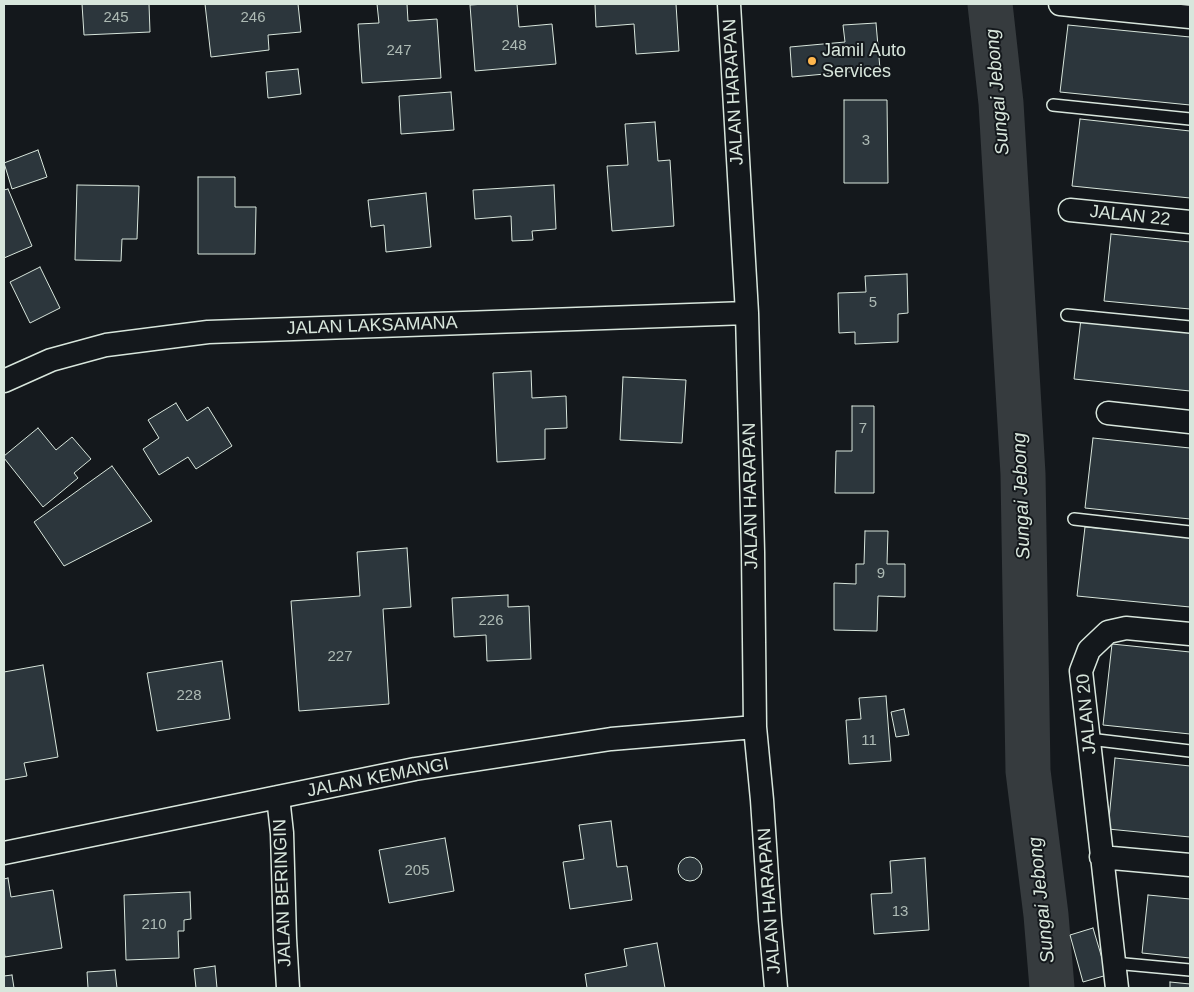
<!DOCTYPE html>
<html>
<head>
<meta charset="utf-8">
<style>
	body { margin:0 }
	#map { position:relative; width:1194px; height:992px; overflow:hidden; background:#14181c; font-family:Helvetica,sans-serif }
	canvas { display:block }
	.frame { position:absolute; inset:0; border:5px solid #d8e6dc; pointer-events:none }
</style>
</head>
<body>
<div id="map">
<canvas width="1194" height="992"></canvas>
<div class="frame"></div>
</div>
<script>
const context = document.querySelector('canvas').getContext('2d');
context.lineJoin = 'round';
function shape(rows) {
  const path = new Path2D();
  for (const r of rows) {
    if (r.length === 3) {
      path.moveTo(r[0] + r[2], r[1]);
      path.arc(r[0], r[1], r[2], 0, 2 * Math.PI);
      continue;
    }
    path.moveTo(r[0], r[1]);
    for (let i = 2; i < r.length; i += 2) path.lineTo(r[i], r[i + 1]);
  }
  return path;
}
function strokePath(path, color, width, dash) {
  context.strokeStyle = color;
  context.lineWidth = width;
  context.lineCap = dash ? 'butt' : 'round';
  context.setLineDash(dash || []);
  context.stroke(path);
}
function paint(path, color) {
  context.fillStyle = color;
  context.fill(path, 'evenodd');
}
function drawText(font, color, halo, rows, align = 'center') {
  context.font = font + ' Helvetica,sans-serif';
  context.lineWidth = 4;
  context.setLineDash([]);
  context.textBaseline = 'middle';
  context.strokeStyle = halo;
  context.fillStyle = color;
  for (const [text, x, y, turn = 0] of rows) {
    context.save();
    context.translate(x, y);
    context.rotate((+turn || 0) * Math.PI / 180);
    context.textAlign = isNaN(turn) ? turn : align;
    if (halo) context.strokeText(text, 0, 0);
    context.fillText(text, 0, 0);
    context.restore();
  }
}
strokePath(shape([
	[990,4,1001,103,1023,474,1028,771,1046,915,1052,988]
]), '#363b3e', 45);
const building = shape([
	[82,4,149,4,150,32,84,35,82,4],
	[205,4,298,4,301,32,268,35,269,50,211,57,205,4],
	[377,4,407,4,408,21,437,19,441,78,362,83,358,24,379,23,377,4],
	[485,4,517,4,519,27,552,24,556,64,475,71,470,5,485,4],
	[595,4,676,4,679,51,636,54,634,24,596,27,595,4],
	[876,23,880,69,792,77,790,47,845,42,843,25,876,23],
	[1068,25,1190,37,1190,105,1060,92,1068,25],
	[298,69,301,94,268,98,266,72,298,69],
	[451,92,454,130,401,134,399,96,451,92],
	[844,100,887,100,888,183,844,183,844,100],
	[1080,119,1190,131,1190,198,1072,186,1080,119],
	[655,122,658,161,670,160,674,226,612,231,607,166,628,165,625,124,655,122],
	[38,150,47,177,12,189,4,163,38,150],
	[198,177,235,177,235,207,256,207,255,254,198,254,198,177],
	[77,185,139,186,137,239,122,239,121,261,75,260,77,185],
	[554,185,556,229,532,231,533,240,512,241,511,216,475,219,473,190,554,185],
	[8,189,32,246,4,258,4,190,8,189],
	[426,193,431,247,386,252,384,225,371,227,368,200,426,193],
	[1111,234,1190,242,1190,309,1104,301,1111,234],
	[40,267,60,308,30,323,10,282,40,267],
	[907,274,908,313,898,314,898,342,855,344,855,332,839,333,838,293,866,292,865,276,907,274],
	[1081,319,1190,331,1190,391,1074,379,1081,319],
	[531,371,532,398,566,396,567,428,545,429,545,459,497,462,493,373,531,371],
	[623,377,686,380,682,443,620,440,623,377],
	[176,403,187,421,208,407,232,446,196,469,188,457,159,475,143,449,159,438,148,420,176,403],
	[852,406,874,406,874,493,835,493,836,451,852,451,852,406],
	[38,428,56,450,72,437,91,459,74,473,78,478,43,507,4,458,4,456,38,428],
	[1093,438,1190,448,1190,519,1085,508,1093,438],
	[112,466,152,521,64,566,34,522,112,466],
	[1085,527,1190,537,1190,607,1077,596,1085,527],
	[865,531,888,531,887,564,905,564,905,597,878,596,877,631,834,630,834,583,856,584,856,564,864,564,865,531],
	[407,548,411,607,383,609,389,704,299,711,291,601,360,596,357,552,407,548],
	[508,595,508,607,529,606,531,659,487,661,486,635,454,637,452,598,508,595],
	[1112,644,1190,652,1190,734,1103,725,1112,644],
	[222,661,230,719,157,731,147,673,222,661],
	[43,665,58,757,24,763,27,776,4,780,4,672,43,665],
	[886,696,891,761,849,764,846,720,861,719,859,698,886,696],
	[904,709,909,735,896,737,891,712,904,709],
	[1115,758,1190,766,1190,837,1108,829,1115,758],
	[611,821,617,867,627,866,632,900,570,909,563,862,584,859,579,825,611,821],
	[445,838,454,891,389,903,379,850,445,838],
	[690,869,12],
	[925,858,929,930,874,934,871,894,892,893,890,861,925,858],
	[8,878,11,897,53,890,62,948,5,957,4,951,4,879,8,878],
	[190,892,191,919,184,920,184,931,178,931,179,958,126,960,124,895,190,892],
	[1148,895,1190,899,1190,958,1142,953,1148,895],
	[1093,928,1107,975,1083,982,1070,935,1093,928],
	[657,943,665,988,587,988,585,974,627,966,624,949,657,943],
	[215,966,217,988,196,988,194,969,215,966],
	[115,970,117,988,88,988,87,972,115,970],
	[12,975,14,988,4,988,4,976,12,975],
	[1170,982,1190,984,1190,988,1170,988,1170,982]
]);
paint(building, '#2c363c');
strokePath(building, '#d8e6dc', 1);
const service = shape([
	[1053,105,1190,119],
	[1067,315,1190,327],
	[1074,519,1190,532],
	[1089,739,1190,751],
	[1114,963,1190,970]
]);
const minor = shape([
	[729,4,747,313,753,552,755,727,762,800,770,920,776,988],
	[1060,4,1190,17],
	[1070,210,1190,222],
	[4,381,51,360,106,345,208,332,747,313],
	[1108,413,1190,422],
	[278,797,282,833,285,938,288,988],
	[4,853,415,769,611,739,755,727],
	[1101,857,1190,865],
	[1117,988,1081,671,1089,650,1108,632,1126,628,1190,634]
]);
strokePath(service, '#d8e6dc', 14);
strokePath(minor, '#d8e6dc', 25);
strokePath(service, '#14181c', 11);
strokePath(minor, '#14181c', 22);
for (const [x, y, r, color] of [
	[812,61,5,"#ffb74d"]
]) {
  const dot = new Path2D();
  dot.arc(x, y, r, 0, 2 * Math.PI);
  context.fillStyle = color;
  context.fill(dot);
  strokePath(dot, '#14181c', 2);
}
drawText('15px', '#adbab4', null, [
	["245",116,18],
	["246",253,18],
	["248",514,46],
	["247",399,51],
	["3",866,141],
	["5",873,303],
	["7",863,429],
	["9",881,574],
	["226",491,621],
	["227",340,657],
	["228",189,696],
	["11",869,741],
	["205",417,871],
	["13",900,912],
	["210",154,925]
]);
drawText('18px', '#d8e6dc', '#14181c', [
	["Jamil Auto",822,51],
	["Services",822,72]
], 'left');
drawText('18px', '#d8e6dc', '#14181c', [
	["JALAN HARAPAN",734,92,-93],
	["JALAN 22",1130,216,6],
	["JALAN LAKSAMANA",372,326,-2],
	["JALAN HARAPAN",751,496,-91],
	["JALAN 20",1087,714,-95],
	["JALAN KEMANGI",378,778,-11],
	["JALAN BERINGIN",283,893,-92],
	["JALAN HARAPAN",770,901,-94]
]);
drawText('italic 19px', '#d8e6dc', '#14181c', [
	["Sungai Jebong",998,92,-95],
	["Sungai Jebong",1022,496,-92],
	["Sungai Jebong",1042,900,-96]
]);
</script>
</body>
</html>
